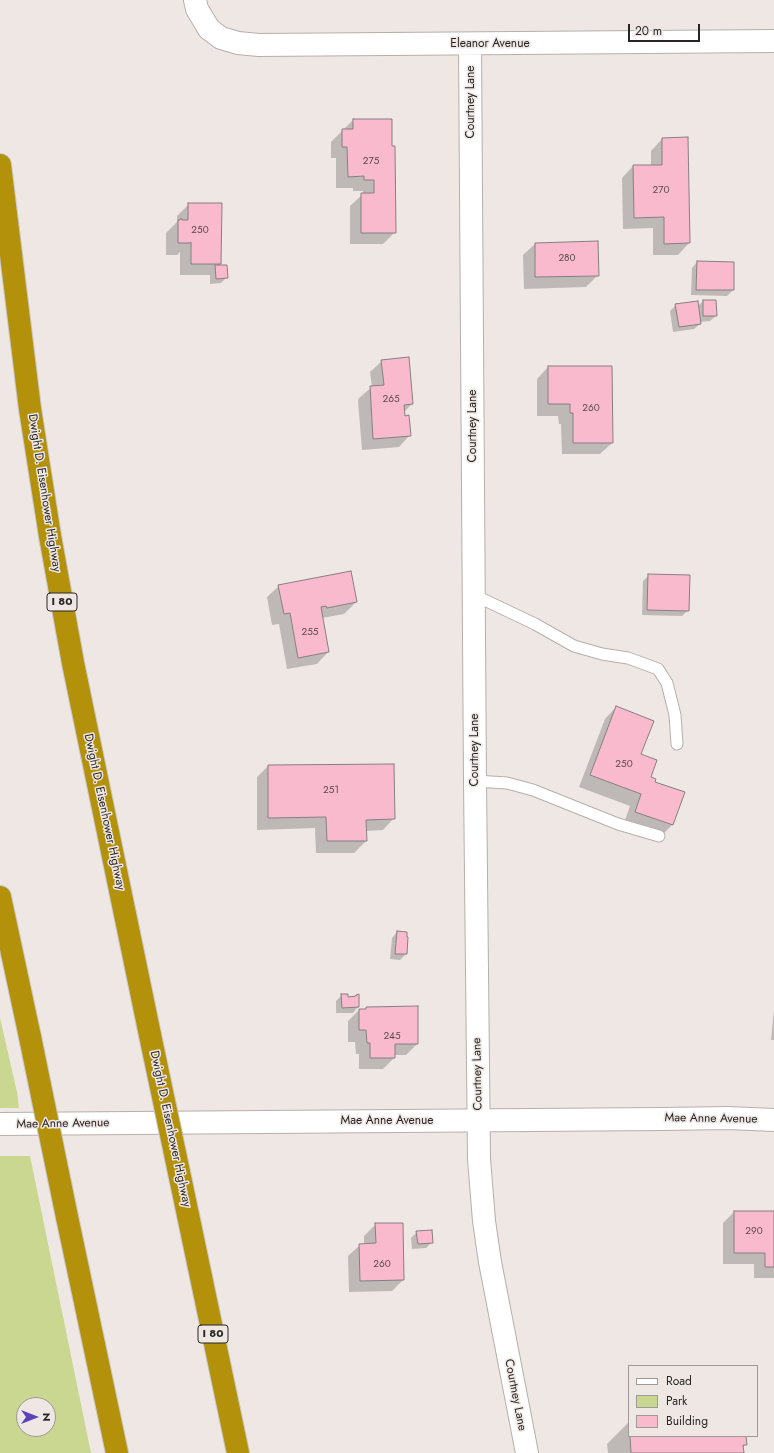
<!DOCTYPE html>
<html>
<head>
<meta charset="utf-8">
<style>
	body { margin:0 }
	#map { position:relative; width:774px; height:1453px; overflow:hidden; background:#eee7e4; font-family:Jost,sans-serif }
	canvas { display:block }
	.legend { position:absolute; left:628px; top:1365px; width:130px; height:72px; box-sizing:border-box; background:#eee7e4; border:1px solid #9f9997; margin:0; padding:5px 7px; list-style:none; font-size:12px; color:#282524 }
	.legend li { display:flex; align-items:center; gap:8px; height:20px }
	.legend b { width:20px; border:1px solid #9f9997 }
	.north { position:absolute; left:16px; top:1397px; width:40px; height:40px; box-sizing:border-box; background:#eee7e4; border:1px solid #9f9997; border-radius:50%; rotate:90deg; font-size:11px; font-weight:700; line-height:16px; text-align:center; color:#282524 }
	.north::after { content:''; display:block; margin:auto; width:14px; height:18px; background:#5b43bb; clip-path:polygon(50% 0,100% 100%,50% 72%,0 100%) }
	.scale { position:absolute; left:628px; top:24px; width:72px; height:18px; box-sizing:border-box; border:2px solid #282524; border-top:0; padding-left:5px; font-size:12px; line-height:14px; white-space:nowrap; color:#282524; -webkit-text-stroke:3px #eee7e4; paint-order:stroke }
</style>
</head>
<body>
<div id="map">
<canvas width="774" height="1453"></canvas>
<ul class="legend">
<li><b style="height:5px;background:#fff"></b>Road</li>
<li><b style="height:11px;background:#c9d791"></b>Park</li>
<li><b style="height:11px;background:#f9bace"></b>Building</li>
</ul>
<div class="north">N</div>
<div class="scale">20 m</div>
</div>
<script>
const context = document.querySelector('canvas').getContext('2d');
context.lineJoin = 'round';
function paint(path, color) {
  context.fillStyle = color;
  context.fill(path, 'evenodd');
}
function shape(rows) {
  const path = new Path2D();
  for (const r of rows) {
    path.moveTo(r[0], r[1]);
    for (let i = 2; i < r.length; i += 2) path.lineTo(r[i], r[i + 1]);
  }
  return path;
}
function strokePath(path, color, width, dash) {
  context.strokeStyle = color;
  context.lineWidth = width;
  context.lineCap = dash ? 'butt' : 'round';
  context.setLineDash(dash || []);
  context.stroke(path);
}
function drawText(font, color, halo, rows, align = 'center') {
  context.font = font + ' Jost,sans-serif';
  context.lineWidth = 3;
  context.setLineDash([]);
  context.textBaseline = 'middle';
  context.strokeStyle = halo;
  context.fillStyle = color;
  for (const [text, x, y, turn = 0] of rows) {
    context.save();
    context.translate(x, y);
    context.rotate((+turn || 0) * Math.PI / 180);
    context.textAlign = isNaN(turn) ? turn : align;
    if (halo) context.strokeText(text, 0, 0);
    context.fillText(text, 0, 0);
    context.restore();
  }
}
paint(shape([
	[0,1018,17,1092,19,1108,0,1108],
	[0,1156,30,1156,91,1453,0,1453],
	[24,1405,48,1405,48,1429,24,1429]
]), '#c9d791');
paint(shape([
	[353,120,395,232,383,244,350,244,350,206,363,194,363,191,353,191,353,188,336,188,336,158,331,158,331,142],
	[662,139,689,243,678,255,653,255,653,228,623,229,622,178,633,166,651,166,651,151],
	[189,204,220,264,218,266,227,277,221,283,210,284,210,275,180,275,180,252,177,255,166,255,166,233,177,222,177,216],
	[597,242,598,275,586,287,524,289,523,255,535,244],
	[697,262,733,263,733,290,727,296,691,295,692,268],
	[703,301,715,301,716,316,710,321,700,322,700,324,694,329,673,332,670,311,676,305,697,307],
	[382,361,412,404,404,412,410,435,399,447,362,450,358,401,359,398,372,387,370,372],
	[548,367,612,443,600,454,562,454,561,424,559,424,558,416,537,416,537,379],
	[649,575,688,610,682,616,642,615,643,581],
	[279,586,356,602,344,614,322,618,328,652,317,664,287,669,279,624,272,625,267,597],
	[616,707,640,755,649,778,654,782,672,825,661,836,624,823,630,806,579,787,605,719],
	[268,766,394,818,383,830,366,831,366,841,354,853,316,853,315,828,257,830,257,777],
	[397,932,407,938,406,954,400,960,390,959,392,938],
	[342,995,347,998,354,997,358,996,358,1007,353,1013,336,1013,336,1001],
	[367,1008,417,1044,406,1055,394,1055,394,1058,383,1069,359,1069,359,1054,356,1054,355,1042,348,1042,348,1021,359,1010,365,1010],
	[774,1010,774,1040,771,1040],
	[734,1212,774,1212,774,1278,754,1278,754,1264,723,1264,723,1223],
	[376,1224,403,1280,392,1291,349,1292,348,1256,360,1245,364,1244,364,1236],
	[417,1232,432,1242,426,1248,412,1249,411,1238],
	[629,1422,629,1436,745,1436,746,1444,742,1448,743,1453,608,1453,607,1444]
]), '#0003');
const building = shape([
	[353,119,392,119,392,146,395,146,396,233,361,233,361,193,374,193,374,180,364,180,364,176,348,177,347,147,342,147,342,129,353,129,353,119],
	[688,137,690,243,664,244,664,217,634,218,633,165,662,165,662,138,688,137],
	[188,203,222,203,221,264,191,264,191,242,190,243,178,243,178,220,180,220,180,219,182,219,182,220,188,220,188,203],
	[598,241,599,276,535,277,535,243,598,241],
	[697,261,734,262,734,290,696,290,697,261],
	[215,265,227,265,228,278,216,279,215,265],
	[703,300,716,300,717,316,703,316,703,300],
	[698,301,701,324,679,327,675,304,698,301],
	[409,357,413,404,404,405,405,416,409,415,411,436,373,439,370,386,384,385,381,360,409,357],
	[548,366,612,366,613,443,573,443,573,413,570,413,570,404,548,404,548,366],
	[351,571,357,602,327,608,326,606,321,607,329,652,298,658,290,613,284,614,278,585,351,571],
	[648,574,690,575,689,611,647,610,648,574],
	[616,706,654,721,641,754,657,760,651,777,656,779,655,782,685,792,673,825,635,812,641,794,590,775,616,706],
	[394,764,395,819,366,820,367,841,327,841,326,817,268,818,268,765,394,764],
	[397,931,407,932,407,937,408,937,407,954,395,954,397,931],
	[341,994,348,994,348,997,356,996,356,995,359,994,359,1007,342,1008,341,994],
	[418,1006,418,1044,395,1044,395,1058,370,1058,370,1043,367,1043,366,1030,359,1030,359,1009,366,1009,366,1007,418,1006],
	[734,1211,774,1211,774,1267,765,1267,765,1253,734,1253,734,1211],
	[375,1223,403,1223,404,1280,360,1281,359,1244,376,1243,375,1223],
	[432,1230,433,1243,418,1244,416,1231,432,1230],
	[630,1436,746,1436,747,1445,743,1445,744,1453,631,1453,630,1436]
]);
paint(building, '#f9bace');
strokePath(building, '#867f81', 1);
const service = shape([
	[474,595,535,624,574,646,602,654,628,658,658,669,667,683,675,715,677,744],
	[475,781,507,783,533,790,618,824,659,836]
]);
const minor = shape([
	[195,0,197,9,209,29,221,38,238,43,259,45,774,41],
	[470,44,475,781,479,1159,484,1221,490,1262,527,1453]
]);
const tertiary = shape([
	[0,1124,662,1119,728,1118,774,1120]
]);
const motorway = shape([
	[0,165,30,409,50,536,73,663,150,1035],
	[0,897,30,1037],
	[188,1215,238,1453],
	[67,1217,117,1453]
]);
strokePath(service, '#b6afac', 13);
strokePath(minor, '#b6afac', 24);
strokePath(tertiary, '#b6afac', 24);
strokePath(motorway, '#c7c6c6', 24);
strokePath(service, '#fff', 11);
strokePath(minor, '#fff', 22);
strokePath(tertiary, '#fff', 22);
strokePath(motorway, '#b4910a', 22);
const motorwayBridge = shape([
	[150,1035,188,1215],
	[30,1037,67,1217]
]);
strokePath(motorwayBridge, '#c7c6c6', 24, []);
strokePath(motorwayBridge, '#b4910a', 22);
drawText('10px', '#5c4a4e', null, [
	["275",371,162],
	["270",661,191],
	["250",200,231],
	["280",567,259],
	["265",391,400],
	["260",591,409],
	["255",310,633],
	["250",624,765],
	["251",331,791],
	["245",392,1037],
	["290",754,1232],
	["260",382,1265]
]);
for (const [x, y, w] of [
	[62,602,30],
	[213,1334,30]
]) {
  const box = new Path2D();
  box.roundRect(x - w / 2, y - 9, w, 18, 3);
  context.fillStyle = '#eee7e4';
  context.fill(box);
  strokePath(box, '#282524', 1);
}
drawText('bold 11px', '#282524', null, [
	["I 80",62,602],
	["I 80",213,1334]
]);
drawText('12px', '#282524', '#eee7e4', [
	["Eleanor Avenue",490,44],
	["Courtney Lane",471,102,-90],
	["Courtney Lane",473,426,-90],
	["Dwight D. Eisenhower Highway",44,493,81],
	["Courtney Lane",475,750,-90],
	["Dwight D. Eisenhower Highway",104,812,78],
	["Courtney Lane",478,1074,-91],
	["Mae Anne Avenue",711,1119,1],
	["Mae Anne Avenue",387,1121],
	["Mae Anne Avenue",63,1124,-1],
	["Dwight D. Eisenhower Highway",170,1129,78],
	["Courtney Lane",515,1395,79]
]);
</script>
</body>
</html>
